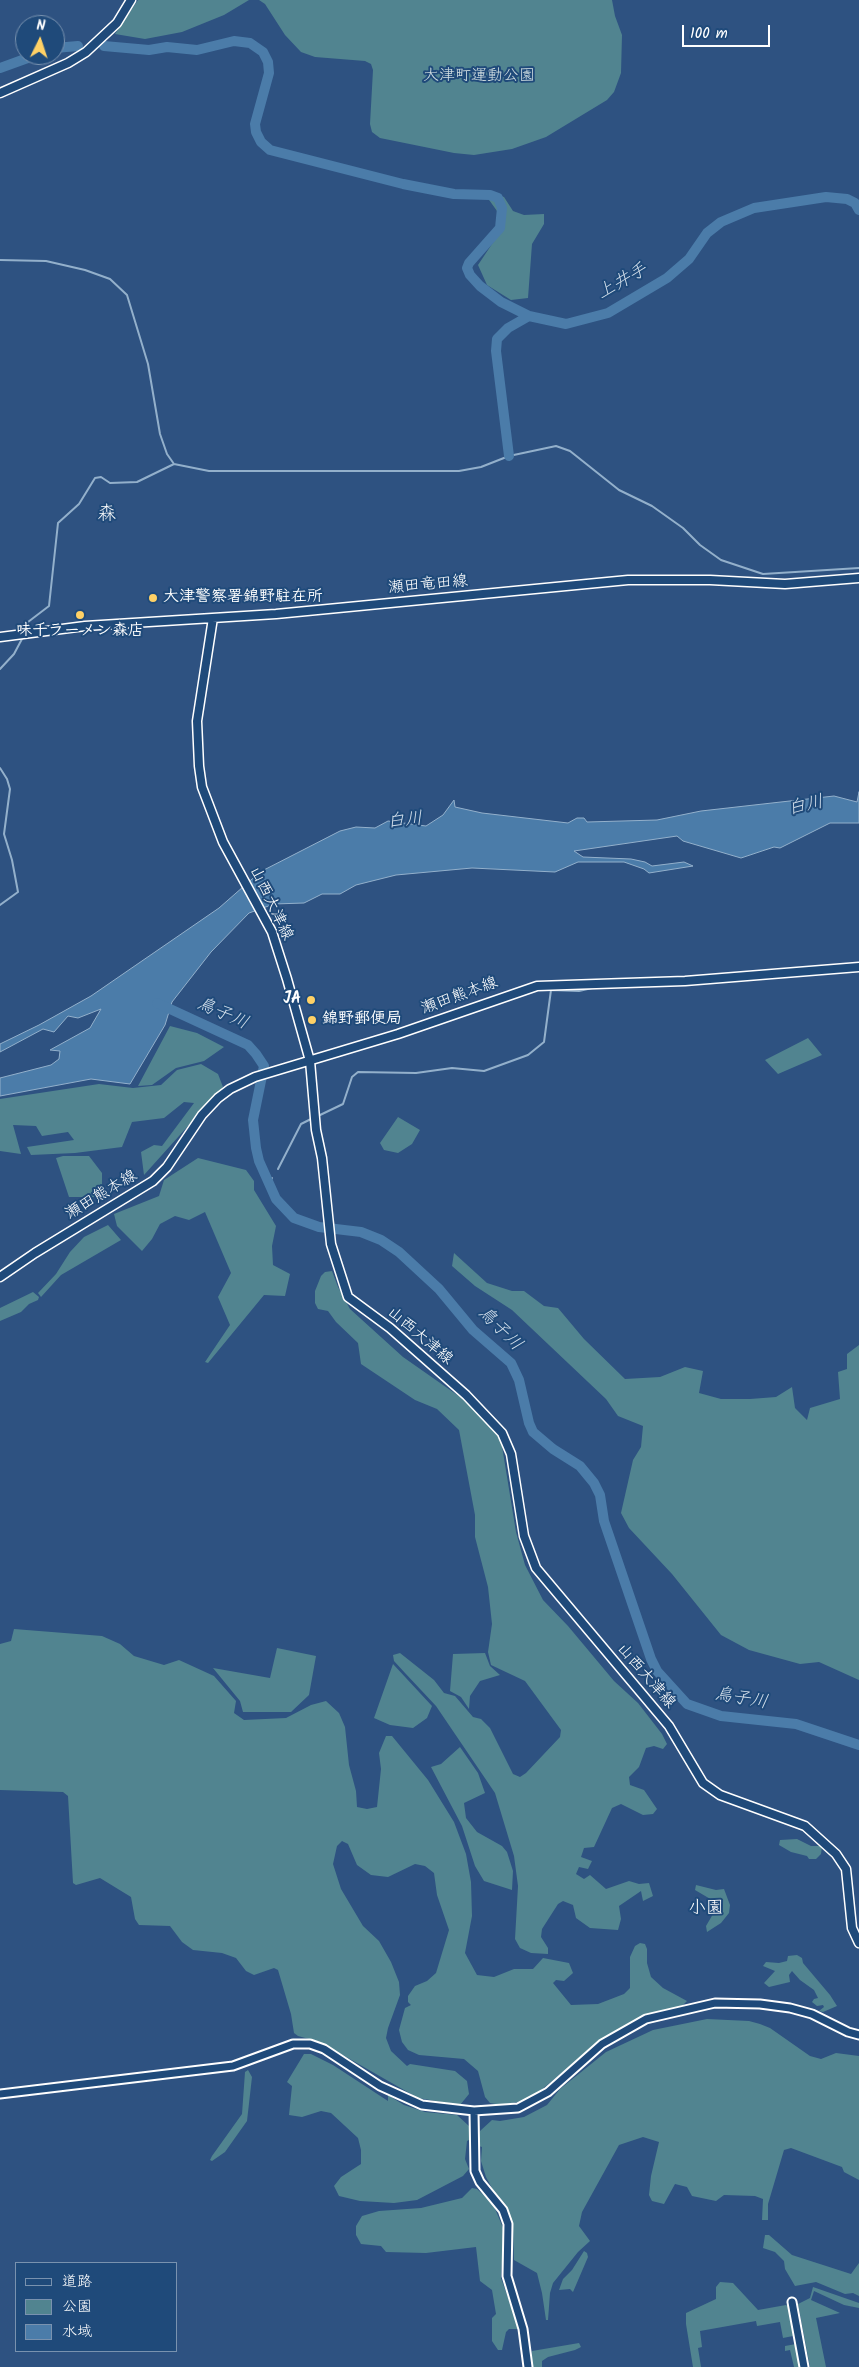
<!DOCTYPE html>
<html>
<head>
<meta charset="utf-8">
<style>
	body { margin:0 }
	#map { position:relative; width:859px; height:2367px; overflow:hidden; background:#2e5281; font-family:Kalam,"Klee One",sans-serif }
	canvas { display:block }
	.legend { position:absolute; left:15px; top:2262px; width:162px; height:90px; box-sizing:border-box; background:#1f4a7a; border:1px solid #7992af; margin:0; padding:6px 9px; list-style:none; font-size:15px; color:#fff }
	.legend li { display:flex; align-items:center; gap:10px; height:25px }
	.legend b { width:25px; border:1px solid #7992af }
	.north { position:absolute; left:15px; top:15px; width:50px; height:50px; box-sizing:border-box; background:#1f4a7a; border:1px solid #7992af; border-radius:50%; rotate:4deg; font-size:14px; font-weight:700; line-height:20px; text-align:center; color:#fff }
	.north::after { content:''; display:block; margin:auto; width:18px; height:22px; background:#ffd166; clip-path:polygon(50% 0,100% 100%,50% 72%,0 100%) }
	.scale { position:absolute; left:682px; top:25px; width:88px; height:22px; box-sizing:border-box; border:2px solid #fff; border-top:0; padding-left:6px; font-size:15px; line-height:18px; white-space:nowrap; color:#fff; -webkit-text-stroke:4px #1f4a7a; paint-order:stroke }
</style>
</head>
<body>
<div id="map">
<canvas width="859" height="2367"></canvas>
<ul class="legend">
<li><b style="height:6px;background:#1f4a7a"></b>道路</li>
<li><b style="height:14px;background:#518490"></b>公園</li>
<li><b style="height:14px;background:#4b7ca9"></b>水域</li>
</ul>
<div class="north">N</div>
<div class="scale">100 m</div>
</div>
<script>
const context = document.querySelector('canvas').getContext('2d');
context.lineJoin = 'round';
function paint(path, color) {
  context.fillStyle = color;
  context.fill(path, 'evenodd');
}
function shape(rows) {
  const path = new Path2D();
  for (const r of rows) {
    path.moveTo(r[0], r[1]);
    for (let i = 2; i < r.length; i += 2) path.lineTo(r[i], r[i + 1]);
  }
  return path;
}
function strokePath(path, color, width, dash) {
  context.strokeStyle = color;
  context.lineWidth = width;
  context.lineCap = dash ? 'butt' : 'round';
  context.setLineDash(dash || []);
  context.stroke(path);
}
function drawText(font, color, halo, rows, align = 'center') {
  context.font = font + ' Kalam,"Klee One",sans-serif';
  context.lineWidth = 4;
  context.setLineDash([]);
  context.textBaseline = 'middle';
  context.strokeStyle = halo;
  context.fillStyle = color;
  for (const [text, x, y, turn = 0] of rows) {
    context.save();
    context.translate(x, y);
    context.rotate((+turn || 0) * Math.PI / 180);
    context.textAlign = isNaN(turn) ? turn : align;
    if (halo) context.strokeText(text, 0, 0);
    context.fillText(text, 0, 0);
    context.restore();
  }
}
paint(shape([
	[138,0,249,0,224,15,182,32,145,39,115,34],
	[259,0,612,0,615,16,622,35,621,73,614,92,607,100,546,137,512,149,474,155,454,153,380,138,372,132,370,124,373,70,371,64,365,61,315,57,301,52,285,35,265,4],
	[482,190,504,197,513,211,524,215,544,214,544,224,532,244,528,298,511,300,487,285,478,265,494,241,497,230,497,211],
	[170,1026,197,1033,224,1047,204,1061,176,1068,152,1085,138,1086],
	[808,1038,822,1055,778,1074,765,1060],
	[201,1064,218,1074,223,1087,144,1175,141,1152,154,1145,162,1146,194,1103,184,1102,164,1118,132,1122,122,1147,75,1153,31,1155,27,1147,74,1140,68,1132,42,1136,36,1126,13,1125,21,1154,0,1151,0,1099,99,1084,133,1088,161,1085,177,1070],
	[398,1117,420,1130,412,1144,398,1153,384,1150,380,1143],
	[63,1156,89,1156,102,1173,102,1197,69,1197,56,1158],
	[198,1158,246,1170,254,1181,254,1190,276,1226,272,1246,273,1265,290,1274,285,1296,264,1295,208,1363,205,1362,230,1325,218,1297,231,1273,205,1212,189,1220,175,1216,160,1224,152,1239,142,1251,117,1226,114,1214,159,1196,164,1180],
	[108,1225,121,1240,61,1275,41,1297,38,1293,56,1274,70,1252,84,1237],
	[454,1253,487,1283,512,1291,524,1291,544,1306,558,1308,584,1339,625,1379,660,1377,685,1367,703,1371,699,1393,721,1399,750,1399,776,1397,792,1387,795,1408,807,1420,810,1408,840,1399,838,1372,847,1369,847,1354,859,1345,859,1680,819,1662,800,1664,749,1650,721,1635,672,1574,629,1528,621,1513,633,1460,641,1447,643,1426,618,1416,606,1399,512,1310,475,1286,452,1266],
	[332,1271,338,1287,350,1309,403,1357,473,1406,493,1426,501,1440,516,1532,525,1565,543,1600,568,1626,614,1681,638,1703,662,1734,667,1744,663,1749,654,1746,646,1748,639,1767,629,1777,630,1785,644,1790,657,1809,653,1814,643,1815,621,1804,612,1808,594,1847,584,1848,581,1857,592,1861,588,1869,579,1867,576,1874,584,1879,590,1875,606,1889,629,1881,639,1884,649,1883,653,1896,643,1901,641,1891,619,1906,621,1919,618,1930,590,1928,576,1918,573,1905,563,1901,558,1904,542,1929,541,1937,548,1948,548,1954,531,1953,520,1948,515,1939,518,1886,514,1856,495,1793,436,1706,405,1673,394,1661,393,1655,400,1653,434,1680,444,1693,455,1696,473,1717,481,1719,490,1728,513,1774,520,1777,526,1773,560,1737,561,1730,525,1681,491,1665,488,1652,492,1624,488,1587,475,1537,475,1515,459,1430,437,1409,415,1400,361,1364,358,1343,336,1322,328,1311,318,1309,315,1303,315,1291,321,1276,325,1272],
	[33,1292,39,1297,38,1300,29,1304,21,1312,0,1321,0,1308],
	[14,1629,102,1636,120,1644,134,1656,164,1665,179,1660,214,1676,236,1701,234,1713,244,1720,286,1718,311,1705,326,1701,339,1713,345,1727,349,1765,356,1791,357,1807,367,1809,377,1807,381,1769,379,1753,386,1736,392,1736,428,1780,454,1822,466,1854,471,1882,472,1916,465,1953,477,1975,494,1977,514,1969,533,1969,543,1958,569,1963,573,1973,564,1981,556,1980,553,1983,571,2005,598,2004,624,1994,630,1988,630,1957,635,1946,640,1943,645,1944,647,1949,647,1963,651,1977,663,1988,687,2001,683,2005,661,2013,601,2041,541,2090,523,2101,501,2105,490,2103,485,2097,478,2071,464,2059,419,2055,408,2050,402,2042,399,2030,405,2008,411,2005,408,2002,408,1996,415,1986,427,1981,436,1973,449,1930,437,1895,434,1873,425,1866,415,1864,388,1877,371,1875,357,1865,348,1844,342,1841,337,1846,333,1864,341,1889,363,1926,379,1941,391,1962,399,1982,400,1995,388,2028,386,2038,391,2051,407,2066,410,2064,455,2071,467,2081,469,2094,460,2105,418,2098,320,2042,298,2036,294,2033,291,2014,278,1970,274,1968,254,1975,246,1971,236,1958,222,1953,193,1950,182,1942,170,1926,139,1925,135,1919,131,1897,100,1878,76,1885,73,1883,68,1796,63,1792,0,1790,0,1644,11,1641],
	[277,1648,316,1656,309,1695,291,1712,243,1712,240,1701,213,1668,270,1678],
	[485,1653,490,1666,500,1675,480,1681,470,1696,469,1709,461,1697,450,1691,453,1654],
	[393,1664,432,1706,427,1718,413,1728,390,1725,374,1718],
	[460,1747,478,1773,485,1793,464,1803,466,1818,477,1832,502,1846,507,1852,513,1871,512,1890,484,1881,475,1866,462,1826,431,1767,441,1764],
	[797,1839,811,1846,822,1846,821,1854,816,1859,809,1859,807,1856,791,1852,779,1845,780,1840],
	[696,1885,716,1890,724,1889,730,1905,729,1913,721,1923,707,1932,706,1926,713,1914,712,1900,695,1890],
	[797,1955,802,1958,803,1963,830,1995,837,2006,823,2012,819,2011,824,2007,823,2005,817,2006,812,2002,814,1999,818,1998,814,1990,800,1980,792,1971,789,1975,790,1982,769,1987,764,1983,775,1971,763,1966,766,1962,779,1963,787,1961,788,1956],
	[707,2019,749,2021,760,2024,770,2028,810,2056,821,2059,836,2053,859,2056,859,2180,844,2172,842,2167,791,2148,784,2150,768,2204,768,2220,762,2220,763,2199,755,2196,724,2195,716,2201,692,2196,687,2187,675,2184,664,2204,652,2201,649,2195,651,2176,659,2142,643,2137,619,2145,582,2212,579,2226,590,2241,578,2252,553,2283,550,2293,548,2320,546,2320,542,2293,537,2273,514,2260,513,2228,507,2206,493,2190,486,2177,481,2161,482,2147,479,2146,480,2131,492,2120,500,2121,524,2117,547,2105,560,2089,606,2052,653,2030],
	[304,2054,311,2054,333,2065,388,2101,388,2095,404,2105,425,2112,457,2115,469,2126,469,2140,467,2141,465,2159,469,2169,463,2176,417,2200,394,2203,360,2201,339,2196,334,2186,341,2177,361,2164,361,2150,358,2138,331,2113,321,2111,302,2117,289,2115,292,2086,287,2082],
	[248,2070,252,2077,247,2121,225,2152,212,2161,210,2160,212,2156,242,2114,245,2072],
	[472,2188,477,2189,493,2204,504,2230,501,2278,519,2329,509,2329,506,2332,502,2350,498,2350,492,2341,492,2318,496,2314,492,2290,480,2281,476,2247,426,2253,386,2252,381,2246,361,2244,356,2235,356,2226,362,2216,379,2211,421,2208,462,2198],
	[765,2235,769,2235,792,2255,851,2274,859,2263,859,2296,853,2293,845,2294,816,2282,795,2286,785,2269,784,2261,775,2252,763,2248],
	[584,2251,587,2253,588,2257,573,2292,570,2289,559,2290,563,2279,572,2270],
	[720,2282,733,2283,758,2310,786,2305,790,2307,793,2336,783,2338,780,2322,757,2326,756,2321,700,2331,702,2347,698,2348,701,2367,693,2367,686,2324,686,2313,716,2299,716,2287],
	[813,2287,859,2303,859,2308,844,2305,814,2291,811,2300,840,2313,816,2318,826,2367,810,2367,798,2304,810,2298],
	[579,2343,581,2347,575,2350,548,2357,542,2361,542,2367,531,2367,532,2351],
	[796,2344,800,2367,794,2367,790,2350,785,2351,785,2346]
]), '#518490');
const water = shape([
	[859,792,859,823,830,823,780,848,774,847,741,858,683,841,677,836,574,851,583,857,631,859,645,862,652,866,684,862,693,866,649,873,644,869,624,862,578,862,555,872,472,868,396,875,356,885,340,894,322,894,304,903,274,904,249,913,211,952,172,1002,165,1025,130,1084,91,1079,0,1096,0,1078,51,1065,59,1059,60,1051,50,1050,90,1028,101,1009,78,1018,68,1016,54,1032,43,1029,0,1052,0,1044,39,1025,91,996,219,908,260,872,340,831,356,827,375,828,388,821,426,826,443,815,454,800,455,807,482,813,568,823,577,818,584,818,587,822,657,820,701,811,834,796,857,802,859,792]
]);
paint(water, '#4b7ca9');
strokePath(water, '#93b0cb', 1);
strokePath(shape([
	[0,260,46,261,85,270,110,279,127,295,148,364,160,434,167,454,174,464],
	[25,632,28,622,49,606,58,523,79,504,95,478,101,477,110,483,137,482,174,464,209,471,459,471,481,467,509,456,556,446,570,451,619,490,652,506,683,528,700,545,721,560,763,574,859,568],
	[0,669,14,654,23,637],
	[0,768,7,779,10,789,4,834,12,860,18,892,0,905],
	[642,986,742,980],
	[318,1116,343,1104,352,1077,358,1072,416,1073,452,1068,484,1071,528,1055,544,1042,551,990,579,991,592,988],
	[278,1169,301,1124,311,1119],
	[269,1183,272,1178]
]), '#93b0cb', 2);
strokePath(shape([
	[104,46,149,50,167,47,197,50,234,41,250,43,263,52,268,62,269,73,255,124,256,132,261,142,270,150,403,184,454,194,490,195,498,198,502,208,500,228,469,263,467,268,470,275,480,286,501,302,529,316],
	[55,48,78,46],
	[0,68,36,55],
	[509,456,496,351,497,339,508,328,529,316,566,324,608,313,667,278,689,259,707,233,721,222,754,208,826,197,847,199,855,203,859,210],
	[157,1003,248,1045,256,1054,264,1066,253,1120,256,1148,259,1161,276,1199,294,1218,319,1227,361,1232,381,1240,399,1252,439,1289,473,1330,511,1363,519,1380,529,1423,533,1432,553,1449,580,1466,594,1483,600,1495,604,1521,651,1659,657,1671,687,1704,721,1716,796,1724,859,1745]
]), '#4b7ca9', 10);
const tertiary = shape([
	[0,2094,233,2066,293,2044,310,2044,324,2049,380,2086,422,2105,474,2111,518,2108,548,2092,602,2044,646,2019,715,2003,760,2004,790,2008,812,2014,848,2032,859,2035],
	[474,2111,475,2171,480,2182,503,2210,508,2224,507,2276,523,2329,528,2367],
	[792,2302,804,2367]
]);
const secondary = shape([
	[0,93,68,63,86,52,117,23,131,0],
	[213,618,197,721,199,766,202,787,223,842,272,932,287,979,310,1061,316,1130,322,1158,331,1244,348,1297,390,1328,466,1395,502,1433,511,1454,524,1536,536,1568,669,1726,703,1783,720,1795,805,1826,836,1854,846,1869,852,1928,859,1943],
	[0,637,85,626,276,614,628,580,710,580,785,584,859,578],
	[0,1277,35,1253,153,1181,167,1167,202,1115,218,1098,230,1089,255,1077,398,1034,537,986,685,981,859,967]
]);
strokePath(tertiary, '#fff', 11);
strokePath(secondary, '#fff', 11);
strokePath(tertiary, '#1f4a7a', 7);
strokePath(secondary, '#1f4a7a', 8);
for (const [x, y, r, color] of [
	[153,598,5,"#ffd166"],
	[80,615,5,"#ffd166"],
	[311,1000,5,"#ffd166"],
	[312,1020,5,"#ffd166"]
]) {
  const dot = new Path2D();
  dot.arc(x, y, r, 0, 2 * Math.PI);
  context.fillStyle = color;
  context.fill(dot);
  strokePath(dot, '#1f4a7a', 2);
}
drawText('16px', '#d4e0e3', '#1f4a7a', [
	["大津町運動公園",479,77]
]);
drawText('16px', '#fff', '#1f4a7a', [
	["瀬田竜田線",428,586,-5],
	["山西大津線",270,904,64],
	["瀬田熊本線",460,997,-20],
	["瀬田熊本線",102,1196,-31],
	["山西大津線",419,1337,40],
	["山西大津線",645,1677,49]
]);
drawText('bold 16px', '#fff', '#1f4a7a', [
	["大津警察署錦野駐在所",163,598],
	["味千ラーメン森店",80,632,"center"],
	["JA",301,1000,"right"],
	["錦野郵便局",322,1020]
], 'left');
drawText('italic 18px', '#d2deea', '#1f4a7a', [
	["上井手",623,283,-29],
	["白川",806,807,-13],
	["白川",405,822,-6],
	["鳥子川",222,1015,24],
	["鳥子川",499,1330,45],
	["鳥子川",741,1700,10]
]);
drawText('18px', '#fff', '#1f4a7a', [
	["小園",706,1910]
]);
drawText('19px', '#fff', '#1f4a7a', [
	["森",107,516]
]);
</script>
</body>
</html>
